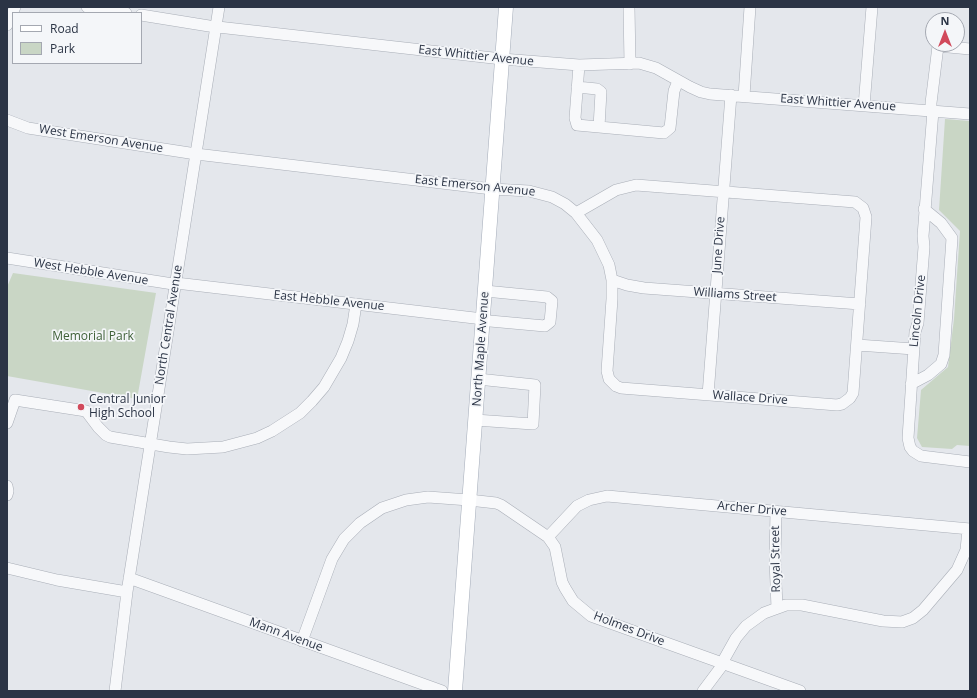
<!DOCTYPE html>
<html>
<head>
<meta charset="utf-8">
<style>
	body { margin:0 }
	#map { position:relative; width:977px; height:698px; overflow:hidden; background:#e4e7ec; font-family:"Open Sans",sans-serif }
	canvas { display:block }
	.frame { position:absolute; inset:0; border:8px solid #2b3445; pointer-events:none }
	.legend { position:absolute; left:12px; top:12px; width:130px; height:52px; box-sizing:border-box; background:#f4f6f9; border:1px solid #a4a8b1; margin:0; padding:5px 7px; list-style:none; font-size:12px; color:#2b3445 }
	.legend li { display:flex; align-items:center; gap:8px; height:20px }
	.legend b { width:20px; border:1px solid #a4a8b1 }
	.north { position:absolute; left:925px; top:12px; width:40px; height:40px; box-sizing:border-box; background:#f4f6f9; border:1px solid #a4a8b1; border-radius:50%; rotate:0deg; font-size:11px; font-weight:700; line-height:16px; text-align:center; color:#2b3445 }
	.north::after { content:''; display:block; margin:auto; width:14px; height:18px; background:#d1495b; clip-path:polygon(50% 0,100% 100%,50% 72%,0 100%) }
</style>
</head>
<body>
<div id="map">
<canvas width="977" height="698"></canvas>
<div class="frame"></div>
<ul class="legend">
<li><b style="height:5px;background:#fff"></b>Road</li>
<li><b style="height:11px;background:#c9d6c5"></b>Park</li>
</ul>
<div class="north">N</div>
</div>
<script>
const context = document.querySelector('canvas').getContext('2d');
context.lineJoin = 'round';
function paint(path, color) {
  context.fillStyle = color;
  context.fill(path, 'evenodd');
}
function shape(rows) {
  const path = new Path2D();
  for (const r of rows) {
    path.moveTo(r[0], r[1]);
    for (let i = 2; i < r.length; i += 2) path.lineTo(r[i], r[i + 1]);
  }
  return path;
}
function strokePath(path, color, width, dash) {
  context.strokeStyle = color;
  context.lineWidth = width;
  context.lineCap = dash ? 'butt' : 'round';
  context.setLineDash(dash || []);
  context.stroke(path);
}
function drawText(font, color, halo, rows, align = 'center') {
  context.font = font + ' "Open Sans",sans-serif';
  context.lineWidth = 3.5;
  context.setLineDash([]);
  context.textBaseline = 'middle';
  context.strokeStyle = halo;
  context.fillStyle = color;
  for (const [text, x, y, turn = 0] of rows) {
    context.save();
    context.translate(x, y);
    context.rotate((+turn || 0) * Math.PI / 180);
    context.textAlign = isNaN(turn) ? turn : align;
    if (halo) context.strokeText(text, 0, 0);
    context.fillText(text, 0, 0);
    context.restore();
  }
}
paint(shape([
	[945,119,970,121,970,446,957,445,952,449,922,447,917,438,921,390,948,367,954,319,960,231,939,210],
	[13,273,156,293,137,399,7,376,7,287]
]), '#c9d6c5');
const minor = shape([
	[87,7,126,13],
	[629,7,630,64],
	[141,15,209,26,502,59,579,65,639,63,656,68,690,87,701,92,710,94,970,114],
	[7,25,15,7],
	[577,87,597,89,601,92,599,127,577,125,575,118,579,65],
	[744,96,750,7],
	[864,106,872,7],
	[931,110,931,103,938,46,970,49],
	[933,111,923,236,924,247,918,323,915,332,908,438,910,447,913,451,921,456,970,462],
	[7,120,28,128,196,154,492,189,529,191,552,197,565,204,576,213,616,190,636,185,855,202,863,208,866,217,853,393,850,398,842,404,837,405,621,388,616,386,609,379,607,371,612,299,612,280,609,265,597,240,576,213],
	[599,127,664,133,670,128,674,91,678,81],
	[7,258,173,284,176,283,483,319,490,321,545,326,550,322,552,301,547,297,485,291],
	[612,280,627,285,644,288,860,304],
	[857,345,914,349],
	[911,384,928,375,941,364,944,355,952,238,941,223,924,209],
	[708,395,731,95],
	[475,420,533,424,535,385,478,379],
	[7,423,15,400,86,411,98,427,106,435,110,437,169,447,187,449,223,447,257,438,272,431,300,413,312,401,324,387,341,358,348,341,353,324,356,304],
	[7,486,8,491,7,495],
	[776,511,775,560,777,608],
	[548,537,577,506,589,500,607,496,970,529],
	[7,568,57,580,127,592],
	[129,578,442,691],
	[302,641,332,559,344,539,360,523,382,508,406,500,428,497,469,500,496,503,501,505,548,537,555,547,562,582,565,588,573,601,591,616,800,691],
	[722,663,736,638,746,626,764,613,786,605,802,605,883,621,902,622,913,618,923,610,957,570,966,550,968,529],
	[115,691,127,592,219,7],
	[703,691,724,663]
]);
const major = shape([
	[455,691,506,7]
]);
strokePath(minor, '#a9aeb7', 12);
strokePath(major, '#a3abb8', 15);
strokePath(minor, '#f7f8fa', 11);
strokePath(major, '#fff', 14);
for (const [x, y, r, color] of [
	[81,407,4,"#d1495b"]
]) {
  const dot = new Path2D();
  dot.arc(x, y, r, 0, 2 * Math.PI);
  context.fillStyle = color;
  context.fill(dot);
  strokePath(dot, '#f4f6f9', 1.5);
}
drawText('12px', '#2b3445', '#f4f6f9', [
	["East Whittier Avenue",476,56,6],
	["East Whittier Avenue",838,103,4],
	["West Emerson Avenue",101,139,9],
	["East Emerson Avenue",475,186,6],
	["June Drive",719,245,-86],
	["West Hebble Avenue",91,272,9],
	["Williams Street",735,295,4],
	["East Hebble Avenue",329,301,6],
	["Lincoln Drive",918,311,-84],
	["North Central Avenue",169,325,-81],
	["North Maple Avenue",481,349,-86],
	["Wallace Drive",750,398,4],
	["Archer Drive",752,509,5],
	["Royal Street",776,559,-91],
	["Holmes Drive",629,629,21],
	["Mann Avenue",286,635,20]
]);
drawText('12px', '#3f6138', '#f4f6f9', [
	["Memorial Park",93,337]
]);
drawText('12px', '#2b3445', '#f4f6f9', [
	["Central Junior",89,400],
	["High School",89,414]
], 'left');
</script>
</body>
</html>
